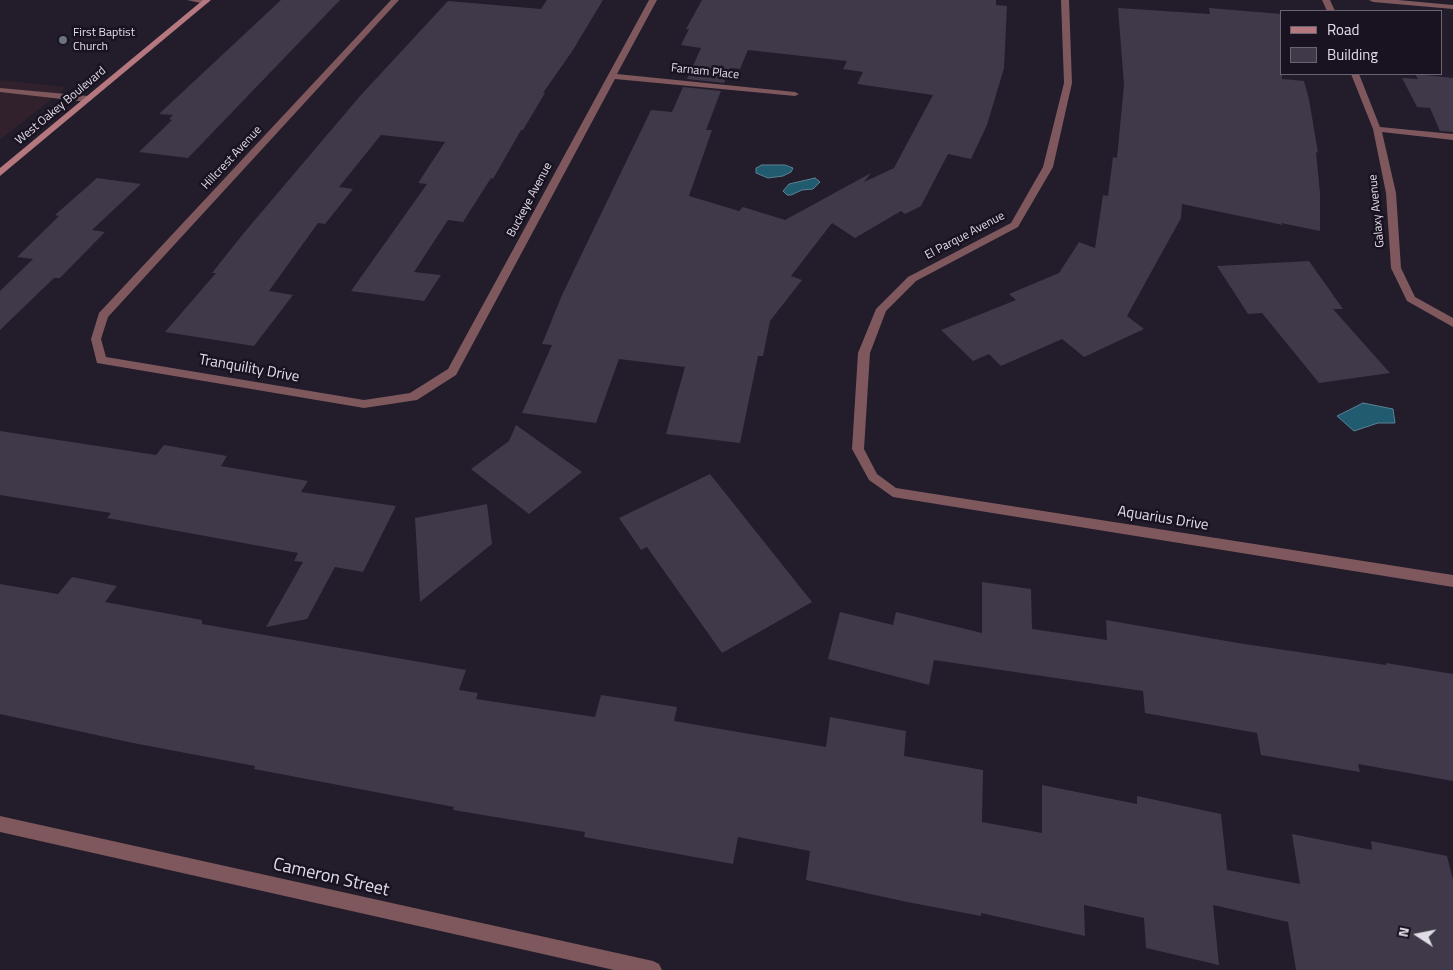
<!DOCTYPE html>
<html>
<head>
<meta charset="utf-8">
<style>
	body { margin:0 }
	#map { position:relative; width:1453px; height:970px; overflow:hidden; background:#221c2b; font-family:"Titillium Web",sans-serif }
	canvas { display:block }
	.legend { position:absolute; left:1280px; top:10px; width:162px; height:65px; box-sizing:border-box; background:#191321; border:1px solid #696470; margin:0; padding:6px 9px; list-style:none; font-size:15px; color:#e1dde7 }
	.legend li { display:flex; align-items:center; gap:10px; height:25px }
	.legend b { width:25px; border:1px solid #696470 }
	.north { position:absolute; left:1393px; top:910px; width:50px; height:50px; -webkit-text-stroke:4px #191321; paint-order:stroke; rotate:281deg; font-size:14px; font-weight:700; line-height:20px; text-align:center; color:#e1dde7 }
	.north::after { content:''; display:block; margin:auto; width:18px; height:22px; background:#e1dde7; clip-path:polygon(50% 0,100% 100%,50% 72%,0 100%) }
</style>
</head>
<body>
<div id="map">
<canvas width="1453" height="970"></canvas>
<ul class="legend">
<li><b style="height:6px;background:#b5787e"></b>Road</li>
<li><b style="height:14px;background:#3f3949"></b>Building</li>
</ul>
<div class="north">N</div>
</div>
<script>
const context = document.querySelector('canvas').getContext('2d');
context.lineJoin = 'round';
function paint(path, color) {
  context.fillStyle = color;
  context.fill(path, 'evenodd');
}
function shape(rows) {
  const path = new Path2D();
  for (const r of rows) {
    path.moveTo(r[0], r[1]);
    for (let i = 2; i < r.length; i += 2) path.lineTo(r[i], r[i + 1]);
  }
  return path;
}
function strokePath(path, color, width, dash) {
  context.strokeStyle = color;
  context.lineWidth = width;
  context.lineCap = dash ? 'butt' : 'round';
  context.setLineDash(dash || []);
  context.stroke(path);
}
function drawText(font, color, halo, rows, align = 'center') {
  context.font = font + ' "Titillium Web",sans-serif';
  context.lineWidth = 5;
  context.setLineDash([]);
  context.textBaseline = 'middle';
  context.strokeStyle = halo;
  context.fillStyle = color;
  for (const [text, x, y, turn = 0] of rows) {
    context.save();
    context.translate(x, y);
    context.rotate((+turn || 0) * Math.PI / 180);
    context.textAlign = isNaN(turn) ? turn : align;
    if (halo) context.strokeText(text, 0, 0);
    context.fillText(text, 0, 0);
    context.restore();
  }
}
paint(shape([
	[0,80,67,87,0,140]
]), '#30212c');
const water = shape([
	[762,165,785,165,793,168,791,172,783,176,768,178,756,173,756,168,762,165],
	[815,178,820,182,813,189,802,190,791,195,787,195,783,191,789,184,815,178],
	[1363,403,1393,409,1395,423,1378,423,1354,431,1337,416,1363,403]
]);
paint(water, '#205b6f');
strokePath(water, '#5a8293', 1);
paint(shape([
	[281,0,340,0,188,158,139,152,172,120,169,119,173,115,159,114],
	[547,0,603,0,573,50,543,93,545,93,523,130,521,130,493,179,491,178,463,222,448,220,414,272,441,275,424,301,351,291,427,184,418,183,445,142,381,135,339,187,353,189,325,224,318,223,269,291,293,295,254,346,165,332,216,273,212,273,243,234,360,96,448,1,541,9],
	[702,0,996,0,996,5,1007,6,1004,68,987,125,971,159,948,154,921,206,905,214,901,211,855,238,832,223,791,276,802,280,770,321,763,356,758,356,740,443,666,434,685,367,619,359,596,423,522,413,552,345,542,344,562,295,651,110,672,112,683,87,721,91,706,130,712,130,689,196,739,211,743,207,785,220,871,173,864,182,894,168,933,95,857,84,863,72,843,69,847,61,748,50,740,69,730,68,724,83,687,79,701,48,681,45,689,29,686,29],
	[1118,8,1210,14,1209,8,1282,14,1282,79,1304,81,1309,99,1318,153,1316,152,1320,193,1320,231,1281,223,1283,225,1182,204,1181,218,1127,316,1144,329,1084,357,1062,339,1001,366,989,354,973,361,941,330,1016,300,1009,294,1059,273,1079,242,1095,248,1103,195,1108,196,1113,157,1117,158,1124,85],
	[1415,74,1453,78,1453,132,1440,131,1430,108,1417,107,1402,78,1418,79],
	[97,178,141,184,92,230,105,232,60,278,54,278,0,330,0,291,33,259,17,257,59,216,55,215],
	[1309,261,1343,309,1333,309,1390,373,1319,383,1262,313,1248,314,1217,266],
	[516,425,582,472,529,514,471,469,509,441],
	[0,431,156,455,164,445,227,456,221,466,308,481,301,492,396,506,363,572,335,567,307,619,266,627,303,562,294,561,298,553,107,518,111,513,0,495],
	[710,474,812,602,722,653,647,547,641,550,619,518],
	[487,504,492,544,420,602,415,518],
	[72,577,117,586,105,602,202,620,202,624,466,670,459,690,478,693,476,699,595,717,601,695,677,707,674,721,826,747,830,717,906,731,904,756,983,770,982,822,1042,833,1042,785,1137,804,1137,796,1221,814,1227,870,1300,884,1292,834,1372,850,1371,841,1447,856,1453,880,1453,970,1296,970,1288,922,1213,905,1219,965,1146,948,1144,918,1084,905,1085,936,981,913,981,916,907,902,806,880,810,851,738,837,733,864,584,837,585,832,453,810,454,807,254,769,255,766,133,743,0,714,0,584,58,594],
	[982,582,1031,589,1032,629,1107,640,1106,620,1238,643,1386,665,1386,663,1453,674,1453,781,1358,764,1360,772,1261,755,1257,733,1145,713,1143,691,934,660,929,685,828,659,840,612,893,625,896,612,982,633]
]), '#3f3949');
paint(shape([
	[187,0,206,0,209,2,205,4,187,0],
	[0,88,88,96,92,99,88,102,0,92,0,88]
]), '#7e585c');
paint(shape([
	[391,0,399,0,108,317,101,339,106,357,364,400,410,393,448,369,649,0,657,0,617,74,795,92,799,94,795,96,615,79,456,375,417,400,364,408,97,363,91,339,99,313,391,0],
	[1061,0,1069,0,1072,83,1053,167,1018,227,916,281,886,311,870,353,864,449,877,474,896,488,1453,575,1453,587,893,497,869,480,852,449,858,353,876,309,908,277,1011,223,1043,167,1064,83,1061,0],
	[1322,0,1330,0,1335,11,1327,11,1322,0],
	[1369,0,1398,0,1453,5,1453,9,1373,2,1369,0],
	[1351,74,1359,74,1380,127,1453,134,1453,140,1382,132,1396,193,1401,268,1415,297,1453,318,1453,327,1407,301,1391,268,1386,193,1373,129,1351,74],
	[0,816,653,961,659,964,662,970,614,970,0,832,0,816]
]), '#7e585c');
paint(shape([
	[203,0,211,0,0,176,0,168,203,0]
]), '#b5787e');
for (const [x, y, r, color] of [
	[63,40,5,"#6b7280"]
]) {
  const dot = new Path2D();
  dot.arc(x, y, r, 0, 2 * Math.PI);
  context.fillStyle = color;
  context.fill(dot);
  strokePath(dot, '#191321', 2);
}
drawText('12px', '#e1dde7', '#191321', [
	["First Baptist",73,33],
	["Church",73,47]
], 'left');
drawText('12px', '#e1dde7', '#191321', [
	["Farnam Place",705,72,6],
	["West Oakey Boulevard",61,106,-40],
	["Hillcrest Avenue",232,158,-47],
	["Buckeye Avenue",530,200,-62],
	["Galaxy Avenue",1377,211,-96],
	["El Parque Avenue",965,236,-28]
]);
drawText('15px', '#e1dde7', '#191321', [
	["Tranquility Drive",249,369,10],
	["Aquarius Drive",1163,519,9]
]);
drawText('18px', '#e1dde7', '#191321', [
	["Cameron Street",331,878,13]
]);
</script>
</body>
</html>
